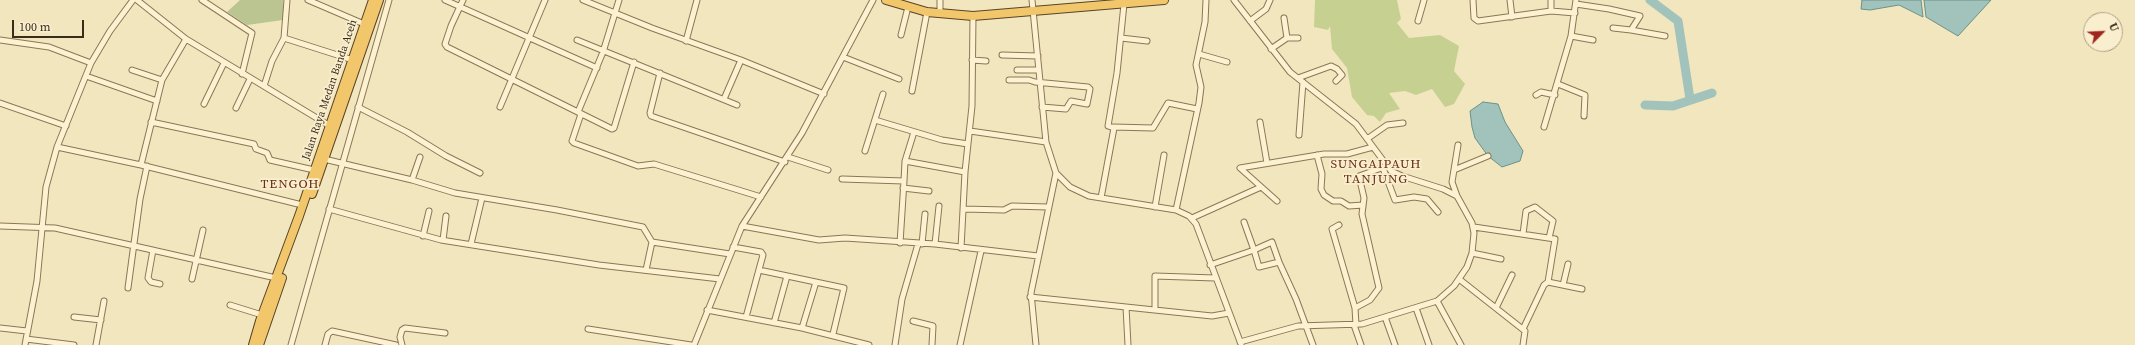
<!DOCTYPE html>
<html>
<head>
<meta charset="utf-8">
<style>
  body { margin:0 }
  #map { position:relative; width:2135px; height:345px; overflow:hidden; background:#f2e6be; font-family:"Source Serif 4",serif }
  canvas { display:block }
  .north { position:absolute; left:2083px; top:12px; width:40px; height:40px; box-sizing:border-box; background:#f9efce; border:1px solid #ada186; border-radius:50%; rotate:66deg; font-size:11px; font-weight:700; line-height:16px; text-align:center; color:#3a2c1b }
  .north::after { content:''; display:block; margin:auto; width:14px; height:18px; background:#a1261f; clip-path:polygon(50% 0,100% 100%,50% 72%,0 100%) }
  .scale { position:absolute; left:12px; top:20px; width:72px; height:18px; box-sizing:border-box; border:2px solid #3a2c1b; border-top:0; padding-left:5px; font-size:12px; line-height:14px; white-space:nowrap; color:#3a2c1b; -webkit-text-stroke:3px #f9efce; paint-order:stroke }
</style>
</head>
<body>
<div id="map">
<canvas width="2135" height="345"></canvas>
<div class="north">U</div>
<div class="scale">100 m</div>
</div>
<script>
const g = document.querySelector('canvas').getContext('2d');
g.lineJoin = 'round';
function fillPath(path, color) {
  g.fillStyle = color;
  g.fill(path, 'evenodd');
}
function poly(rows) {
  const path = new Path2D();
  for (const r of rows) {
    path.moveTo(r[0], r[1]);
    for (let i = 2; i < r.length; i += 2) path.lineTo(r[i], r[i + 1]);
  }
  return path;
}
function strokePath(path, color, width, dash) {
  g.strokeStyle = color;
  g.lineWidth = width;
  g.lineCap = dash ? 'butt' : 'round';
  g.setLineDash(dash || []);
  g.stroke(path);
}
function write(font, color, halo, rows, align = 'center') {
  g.font = font + ' "Source Serif 4",serif';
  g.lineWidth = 3.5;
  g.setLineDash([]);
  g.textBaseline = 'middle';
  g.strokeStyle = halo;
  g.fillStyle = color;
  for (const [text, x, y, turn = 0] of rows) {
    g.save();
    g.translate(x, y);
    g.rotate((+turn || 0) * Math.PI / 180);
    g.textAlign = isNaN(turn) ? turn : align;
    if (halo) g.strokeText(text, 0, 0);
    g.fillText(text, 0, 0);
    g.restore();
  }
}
fillPath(poly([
  [1315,0,1397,0,1401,19,1397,23,1409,38,1440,35,1459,46,1454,71,1465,84,1454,104,1445,107,1432,89,1416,95,1405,91,1389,93,1400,109,1386,113,1380,122,1374,116,1367,115,1352,97,1347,68,1332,49,1330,26,1328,30,1314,27]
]), '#c6d191');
fillPath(poly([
  [240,0,283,0,283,20,247,25,227,12]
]), '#bbc591');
const water = poly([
  [1862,0,1921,0,1923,17,1899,5,1870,10,1861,9,1862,0],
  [1924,0,1991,0,1958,36,1926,17,1924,0],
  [1483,102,1498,104,1505,122,1523,151,1520,161,1502,167,1488,156,1475,138,1472,127,1470,111,1483,102]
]);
fillPath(water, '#a2c3bc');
strokePath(water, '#68928a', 1);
strokePath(poly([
  [1650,0,1678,21,1690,99],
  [1645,105,1673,106,1712,93]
]), '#a2c3bc', 9);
const minor = poly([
  [137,0,186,39,330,126],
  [202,0,252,33,242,74],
  [287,0,284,38,353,60],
  [308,0,364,24],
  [445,0,597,68],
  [463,0,451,26,445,44,447,47,612,129,614,128,634,62],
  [583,0,652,28,741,60,824,94],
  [940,0,940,14],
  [1032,0,1046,142,1056,173,1070,187,1089,196,1176,210,1189,216,1196,224,1241,344],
  [1234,0,1290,72,1356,124,1391,171,1402,176,1443,189,1457,196,1472,223,1474,233,1472,253,1467,267,1454,286,1437,301,1362,324,1298,326,1240,342],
  [1473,0,1474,18,1478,21,1551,11,1575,13],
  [1510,0,1512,17],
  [1576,4,1609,9,1640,16,1631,30,1613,28],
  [1551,11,1551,0],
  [1284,18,1287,38],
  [1250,21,1266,9,1270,0],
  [1418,21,1424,0],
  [1631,30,1665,36],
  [901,35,908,7],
  [1571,36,1593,40],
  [1121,38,1147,41],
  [0,40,49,47,91,63],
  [577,40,737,105],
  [686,41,697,0],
  [1271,49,1287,38,1298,38],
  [1199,54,1227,62],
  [1002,55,1038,56],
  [843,57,899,79],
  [972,60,986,61],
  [132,70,162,80],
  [1017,70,1039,70],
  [660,73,650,113,651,116,785,162],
  [86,76,157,101],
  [1298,78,1331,66,1337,69,1342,75,1336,81],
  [1009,80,1029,80,1035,82,1088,87,1090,89,1087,104,1071,101,1066,109,1042,107],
  [1558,84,1585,95,1584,116],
  [264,86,272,61,284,38],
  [912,91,927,12],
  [1536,95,1541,92,1555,95],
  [724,99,741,60],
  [0,103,66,126],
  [204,104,224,63],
  [358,107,407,132,446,156,480,173],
  [500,107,545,0],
  [236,108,250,79],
  [578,112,603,52,619,0],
  [581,114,572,141,574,143,638,166,654,164,761,197],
  [875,120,942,140,968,144],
  [151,122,254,144,256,149,267,153,270,160,314,170],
  [1260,122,1267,163],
  [1113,127,1153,128,1168,103,1197,109],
  [1544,127,1571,36,1576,0],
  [970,131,1046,142],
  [1299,135,1303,82],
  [1367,139,1387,125,1403,123],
  [57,147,141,165,302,205],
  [865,151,883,94],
  [1317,155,1322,174,1321,189,1324,195,1333,201,1341,201,1349,206,1363,205],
  [788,157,828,170],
  [324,159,412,180,455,193,557,210,643,227,652,242,730,254],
  [905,161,965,172],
  [141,165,162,80,186,39],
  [1383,168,1395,200,1414,197,1427,199,1438,212],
  [1454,170,1488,156],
  [842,179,904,181,900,243],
  [412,180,420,157],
  [904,181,905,161,914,132],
  [903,188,929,191],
  [1457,196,1452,182,1458,145],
  [1101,198,1114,128,1108,126,1117,73,1124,4],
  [1277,201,1240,168,1324,154,1347,154,1373,147],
  [1155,207,1164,155],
  [329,209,441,240,599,265,720,279],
  [964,209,1004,210,1012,206,1048,207],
  [1176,210,1199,103,1201,87,1196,65,1205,22,1206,0],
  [1192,218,1261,187],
  [1339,225,1332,229,1355,308,1356,325],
  [0,226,55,228,276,278],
  [742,226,819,240,845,238,935,244,1038,256],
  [1474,227,1555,239,1548,282,1582,289],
  [1523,234,1526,211,1535,207,1553,221,1549,238],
  [423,236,429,211],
  [443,240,446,216],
  [471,244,482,198],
  [922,244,925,214],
  [935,244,939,206],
  [733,247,761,252,763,255,746,317],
  [961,248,965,172,972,106,973,16],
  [153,250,148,278,151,282,160,284],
  [1472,253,1501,259],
  [1279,262,1296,299,1313,345],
  [1210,265,1254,250,1272,242,1279,262,1259,267,1254,250,1244,222],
  [646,270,652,242],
  [759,270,844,288,833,334],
  [192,279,203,230],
  [1459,279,1525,331,1523,345],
  [1563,285,1568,264],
  [128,288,140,199,147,166],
  [1030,297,1126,307],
  [1437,301,1461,345],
  [230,305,262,315],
  [1355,308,1370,300,1379,288,1362,214,1364,198,1359,176,1387,166],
  [1416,308,1429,345],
  [1496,308,1512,275],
  [707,310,802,328,869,345],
  [1155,310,1155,276,1215,278],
  [74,317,101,320],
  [1385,317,1395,345],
  [913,321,933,326,932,345],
  [774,323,787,276],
  [1354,325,1361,345],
  [0,328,27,331],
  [802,328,816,282],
  [588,329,691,345],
  [1523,329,1544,285,1548,282],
  [26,339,74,345],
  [25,345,37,281,46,187,57,147,91,63,110,31,133,0],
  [96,345,104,301],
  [291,345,389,0],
  [325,345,328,334,332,331,396,345],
  [402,345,400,337,402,330,405,328,445,333],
  [694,345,742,226,802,133,873,0],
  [895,345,902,299,918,244],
  [960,345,981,251],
  [1036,345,1031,293,1056,173],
  [1128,345,1126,307,1212,316,1229,313]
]);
const trunk = poly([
  [886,0,927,12,973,16,1164,0],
  [312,194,379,0],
  [253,345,260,321,299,216,373,0],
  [259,345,282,278]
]);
strokePath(minor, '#8c7655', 7);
strokePath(trunk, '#59432a', 10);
strokePath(minor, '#fcf2d2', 5);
strokePath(trunk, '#f2c66b', 8);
write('11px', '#3a2c1b', '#f9efce', [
  ["Jalan Raya Medan Banda Aceh",330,90,-71]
]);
g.letterSpacing = '1px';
write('13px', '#6b2d16', '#f9efce', [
  ["SUNGAIPAUH",1376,165],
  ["TANJUNG",1376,180],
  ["TENGOH",290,185]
]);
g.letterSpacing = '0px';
</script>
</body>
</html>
